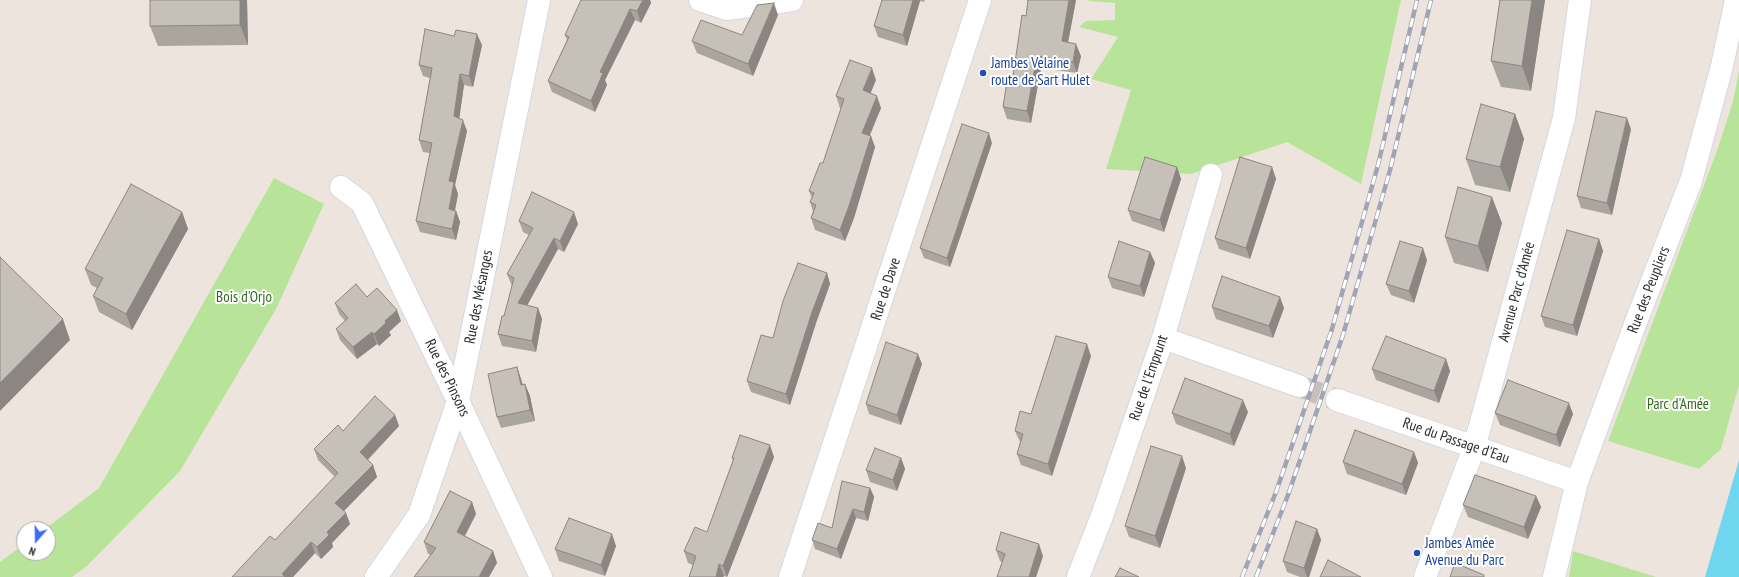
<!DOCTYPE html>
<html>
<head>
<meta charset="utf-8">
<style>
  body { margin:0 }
  #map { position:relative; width:1739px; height:577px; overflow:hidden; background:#ede5dd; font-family:"PT Sans Narrow",sans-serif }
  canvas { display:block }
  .north { position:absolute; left:16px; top:521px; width:40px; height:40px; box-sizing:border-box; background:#fff; border:1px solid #aaa; border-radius:50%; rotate:200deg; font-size:11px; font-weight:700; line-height:16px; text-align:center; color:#2b2b2b }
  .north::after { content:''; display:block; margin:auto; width:14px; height:18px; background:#3d6cfa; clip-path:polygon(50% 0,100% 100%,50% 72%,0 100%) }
</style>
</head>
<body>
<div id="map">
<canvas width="1739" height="577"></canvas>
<div class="north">N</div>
</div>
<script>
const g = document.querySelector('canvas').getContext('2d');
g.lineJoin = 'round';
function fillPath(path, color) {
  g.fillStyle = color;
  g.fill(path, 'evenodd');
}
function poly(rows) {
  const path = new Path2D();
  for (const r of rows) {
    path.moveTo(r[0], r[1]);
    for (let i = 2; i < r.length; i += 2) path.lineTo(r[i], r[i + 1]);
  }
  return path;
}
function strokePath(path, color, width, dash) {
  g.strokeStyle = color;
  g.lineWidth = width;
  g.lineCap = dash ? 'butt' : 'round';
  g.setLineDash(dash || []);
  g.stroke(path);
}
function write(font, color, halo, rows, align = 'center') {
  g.font = font + ' "PT Sans Narrow",sans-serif';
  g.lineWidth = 4;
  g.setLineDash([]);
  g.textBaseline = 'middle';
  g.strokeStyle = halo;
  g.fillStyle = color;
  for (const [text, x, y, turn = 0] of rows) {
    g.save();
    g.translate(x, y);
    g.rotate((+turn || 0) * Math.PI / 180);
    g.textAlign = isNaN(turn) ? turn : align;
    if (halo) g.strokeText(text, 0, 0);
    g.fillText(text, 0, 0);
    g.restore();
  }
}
fillPath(poly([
  [1089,0,1401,0,1361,184,1287,142,1191,174,1106,169,1131,90,1091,79,1118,37,1079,27,1086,21,1115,20,1115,3,1089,1],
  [1739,71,1739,385,1721,449,1699,469,1608,441,1718,148,1733,101],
  [274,178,324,204,276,309,180,471,87,566,72,577,0,577,0,562,24,544,24,553,48,553,48,529,45,529,99,488],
  [1573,551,1656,577,1569,577]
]), '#b8e49a');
fillPath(poly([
  [1739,460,1739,577,1705,577,1737,467]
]), '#70d5ef');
strokePath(poly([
  [1299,386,1337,400]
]), '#c6c0b9', 22, [22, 11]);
const street = poly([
  [700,0,727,9,792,0],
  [341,187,362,203,458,401,541,577],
  [1163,338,1299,386],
  [1337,400,1577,482],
  [376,577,419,515,458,401,539,0],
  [1078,577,1102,516,1163,338,1211,175],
  [1425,577,1474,448,1564,118,1580,0],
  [1554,577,1577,482,1634,327,1691,181,1722,66,1736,0]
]);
const secondary = poly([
  [790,577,980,0]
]);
strokePath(street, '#d3d7e4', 24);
strokePath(secondary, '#d3d7e4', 24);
strokePath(street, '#fff', 22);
strokePath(secondary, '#fff', 22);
const rail = poly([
  [1242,577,1276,492,1332,329,1378,165,1417,0],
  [1256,577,1288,495,1343,335,1390,170,1431,0]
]);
strokePath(rail, '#a0a4b6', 4.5);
strokePath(rail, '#fff', 3, [9]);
fillPath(poly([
  [247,0,248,45,158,46,150,26],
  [581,0,650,0,651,3,641,23,635,20,605,80,607,85,595,112,552,92,548,81,567,40,565,35],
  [882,0,925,0,924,2,920,1,907,46,878,37,874,26],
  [1076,0,1068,42,1081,56,1077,73,1041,68,1031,123,1007,119,1003,107,1013,76,1026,16],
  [1500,0,1545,0,1531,91,1501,87,1491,61],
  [778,15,753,76,697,53,692,41,742,35],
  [482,45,473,87,464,85,459,118,467,131,455,185,458,194,455,211,456,211,460,222,456,240,420,232,416,221,430,153,423,152,419,140,430,78,423,76,419,65],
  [876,80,870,93,881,108,870,135,875,147,854,218,845,241,815,230,811,218,813,211,810,202,812,198,809,191,823,163,841,108,840,108,836,96],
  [1515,114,1524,139,1510,192,1475,185,1466,159],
  [1631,129,1612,215,1581,208,1577,196],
  [992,143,950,267,924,258,920,248],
  [1177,167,1181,179,1164,232,1132,221,1128,210],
  [1272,167,1276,179,1250,259,1219,249,1215,238],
  [182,212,188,229,132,330,99,312,93,296,97,288,91,285,85,269],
  [519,221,578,224,564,252,558,249,527,305,538,308,542,319,536,352,502,346,498,334,504,316,512,286,507,274,529,235,523,232],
  [1502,223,1488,272,1454,263,1445,237],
  [1599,239,1603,251,1577,336,1545,327,1541,316],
  [1150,252,1155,263,1144,297,1112,288,1108,277],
  [1427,260,1414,303,1391,295,1386,284],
  [827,273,830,284,816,323,790,405,751,392,747,381],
  [367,297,401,321,389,332,391,335,379,346,377,344,357,359,340,340,336,329,345,321,339,314,335,303],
  [1212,307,1284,308,1273,338,1216,319],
  [1091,356,1052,476,1021,465,1017,454,1020,442,1015,431,1031,414],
  [1446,359,1450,371,1439,403,1376,380,1372,369],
  [922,364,901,425,869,414,866,404],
  [517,367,523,385,525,384,530,396,535,421,501,428,497,417],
  [1248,412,1234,446,1176,424,1172,413],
  [1495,413,1573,414,1560,447,1500,425],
  [395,415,399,426,368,460,373,465,377,477,344,511,346,513,350,524,332,543,333,547,321,559,315,553,293,577,232,577,275,540,335,477,318,460,314,449,343,431],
  [1414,452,1418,463,1406,495,1347,474,1343,462],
  [774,457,727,577,724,576,723,577,689,577,693,565,688,563,684,551,707,532,733,460,732,458],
  [901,458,905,469,897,491,870,482,866,470],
  [1186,468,1160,548,1129,537,1125,526],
  [870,488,874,497,868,521,856,518,841,559,815,549,812,540,832,528],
  [1536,496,1541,507,1528,539,1468,517,1463,505],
  [472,502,476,514,465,536,493,551,497,563,431,555,428,554,424,542],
  [1317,529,1321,540,1309,577,1300,577,1287,572,1283,561],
  [616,546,605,576,559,561,555,549],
  [996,550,1043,556,1036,577,997,577,1002,562,1000,561]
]), '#aaa59f');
fillPath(poly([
  [240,0,247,0,248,45,240,25],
  [643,0,650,0,651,3,641,23,637,11],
  [913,0,920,0,920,1,907,46,903,35],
  [1069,0,1076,0,1066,53,1062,41],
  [1532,0,1545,0,1531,91,1522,66],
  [774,3,778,15,753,76,748,64],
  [630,9,635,20,605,80,607,85,595,112,591,101,600,72],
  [477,34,482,45,473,87,469,76],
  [1076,44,1081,56,1077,73,1073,62],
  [1037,56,1041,68,1031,123,1027,111],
  [872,68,876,80,867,102,863,90],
  [460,74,464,85,458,128,454,116],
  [877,96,881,108,866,144,862,133],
  [1515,114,1524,139,1510,192,1500,167],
  [1627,118,1631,129,1612,215,1607,203],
  [463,120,467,131,455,185,458,194,453,220,449,209,449,181],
  [989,133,992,143,950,267,947,258],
  [871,136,875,147,854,218,845,241,840,230],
  [1177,167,1181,179,1164,232,1160,220],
  [1272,167,1276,179,1250,259,1246,248],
  [1492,197,1502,223,1488,272,1478,246],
  [456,211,460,222,456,240,452,229],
  [182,212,188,229,132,330,126,314],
  [574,212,578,224,564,252,560,241],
  [554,238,558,249,522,315,518,303],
  [1599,239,1603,251,1577,336,1573,325],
  [1423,248,1427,260,1414,303,1409,291],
  [1150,252,1155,263,1144,297,1140,286],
  [827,273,830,284,816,323,790,405,786,394,812,312],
  [1280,297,1284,308,1273,338,1269,326],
  [538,308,542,319,536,352,532,341],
  [397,310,401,321,389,332,391,335,379,346,374,334,385,321],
  [63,319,70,340,0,411,0,383],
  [372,332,377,344,357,359,353,347],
  [1087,344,1091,356,1052,476,1048,464],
  [918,354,922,364,901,425,897,415],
  [1446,359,1450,371,1439,403,1434,391],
  [517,367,521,379,526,397,521,385],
  [525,384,530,396,535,421,530,410],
  [1243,400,1248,412,1234,446,1230,434],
  [1569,403,1573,414,1560,447,1556,435],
  [395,415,399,426,364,463,360,452],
  [770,445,774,457,727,577,723,566],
  [1414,452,1418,463,1406,495,1402,484],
  [1182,456,1186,468,1160,548,1155,536],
  [901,458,905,469,897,491,893,480],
  [373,465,377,477,340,515,335,503],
  [870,488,874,497,868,521,864,512],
  [1536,496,1541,507,1528,539,1524,527],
  [472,502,476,514,461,543,457,532],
  [853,509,856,518,841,559,837,549],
  [346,513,350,524,332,543,333,547,321,559,317,547,327,532],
  [1317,529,1321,540,1309,577,1307,577,1304,568],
  [612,534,616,546,605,576,601,565],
  [311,542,315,553,293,577,283,577,282,574],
  [1039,544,1043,556,1036,577,1029,577],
  [493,551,497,563,489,577,479,577],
  [719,564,724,576,723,577,716,577]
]), '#8b8682');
const building = poly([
  [150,0,240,0,240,25,150,26,150,0],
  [581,0,643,0,637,11,630,9,600,72,603,73,591,101,548,81,569,37,565,35,581,0],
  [882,0,913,0,903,35,874,26,882,0],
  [1028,0,1069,0,1062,41,1076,44,1073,62,1037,56,1027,111,1003,107,1008,75,1013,76,1022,15,1026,16,1028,0],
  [1500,0,1532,0,1522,66,1491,61,1500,0],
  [774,3,748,64,692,41,701,20,742,35,757,5,774,3],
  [425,29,454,36,456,30,477,34,469,76,460,74,454,116,463,120,449,181,454,182,449,209,456,211,452,229,416,221,432,143,419,140,432,68,419,65,425,29],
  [850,60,872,68,863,90,877,96,862,133,871,136,849,206,840,230,811,218,816,205,810,202,814,193,809,191,820,163,823,163,844,99,836,96,850,60],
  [1481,104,1515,114,1500,167,1466,159,1481,104],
  [1596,111,1627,118,1607,203,1577,196,1596,111],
  [962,124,989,133,947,258,920,248,962,124],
  [1145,157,1177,167,1160,220,1128,210,1145,157],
  [1240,157,1272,167,1246,248,1215,238,1240,157],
  [131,184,182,212,126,314,93,296,103,278,85,269,131,184],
  [1458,187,1492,197,1478,246,1445,237,1458,187],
  [532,192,574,212,560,241,554,238,518,303,538,308,532,341,498,334,502,316,504,316,514,278,507,274,533,228,519,221,532,192],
  [1567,230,1599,239,1573,325,1541,316,1567,230],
  [1119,241,1150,252,1140,286,1108,277,1119,241],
  [1400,241,1423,248,1409,291,1386,284,1400,241],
  [0,257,63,319,0,383,0,257],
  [798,263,827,273,812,312,786,394,747,381,761,335,773,338,783,301,798,263],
  [1222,276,1280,297,1269,326,1212,307,1222,276],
  [356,284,367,297,377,288,397,310,385,321,386,323,374,334,372,332,353,347,336,329,348,318,335,303,356,284],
  [1056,336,1087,344,1048,464,1017,454,1023,434,1015,431,1020,411,1031,414,1056,336],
  [1386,336,1446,359,1434,391,1372,369,1386,336],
  [886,342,918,354,897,415,866,404,886,342],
  [517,367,521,385,525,384,530,410,497,417,488,374,517,367],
  [1185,378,1243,400,1230,434,1172,413,1185,378],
  [1508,380,1569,403,1556,435,1495,413,1508,380],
  [375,396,395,415,360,452,373,465,335,503,346,513,327,532,329,535,317,547,311,542,282,574,285,577,232,577,270,536,275,540,338,473,314,449,338,425,343,431,375,396],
  [1355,430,1414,452,1402,484,1343,462,1355,430],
  [740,435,770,445,723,566,719,564,716,577,689,577,696,556,684,551,695,527,707,532,734,458,732,458,740,435],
  [1151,446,1182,456,1155,536,1125,526,1151,446],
  [875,448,901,458,893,480,866,470,875,448],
  [1475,475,1536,496,1524,527,1463,505,1475,475],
  [842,481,870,488,864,512,853,509,837,549,812,540,818,523,832,528,842,481],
  [450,491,472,502,457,532,493,551,479,577,414,577,436,548,424,542,450,491],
  [569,518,612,534,601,565,555,549,569,518],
  [1296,521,1317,529,1304,568,1283,561,1296,521],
  [1001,532,1039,544,1029,577,997,577,1005,554,996,550,1001,532],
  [1328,560,1361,577,1320,577,1328,560],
  [1455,563,1484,575,1484,577,1450,577,1455,563],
  [1120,568,1139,577,1115,577,1120,568]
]);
fillPath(building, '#c6c0b9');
strokePath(building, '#8b8682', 1);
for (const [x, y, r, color] of [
  [983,73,4,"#1a4fb4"],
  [1417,553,4,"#1a4fb4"]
]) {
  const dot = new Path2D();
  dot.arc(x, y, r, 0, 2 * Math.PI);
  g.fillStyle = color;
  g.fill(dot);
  strokePath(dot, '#fff', 1.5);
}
write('15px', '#164399', '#fff', [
  ["Jambes Velaine",991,64],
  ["route de Sart Hulet",991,81],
  ["Jambes Amée",1425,544],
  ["Avenue du Parc",1425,561]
], 'left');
write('15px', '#2b2b2b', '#fff', [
  ["Rue de Dave",886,289,-72],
  ["Rue des Peupliers",1649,290,-69],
  ["Avenue Parc d'Amée",1517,292,-75],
  ["Rue des Mésanges",479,297,-79],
  ["Rue des Pinsons",447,378,64],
  ["Rue de l'Emprunt",1149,378,-71],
  ["Rue du Passage d'Eau",1456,441,19]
]);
write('15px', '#30691a', '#fff', [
  ["Bois d'Orjo",244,298],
  ["Parc d'Amée",1678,405]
]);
</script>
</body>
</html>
